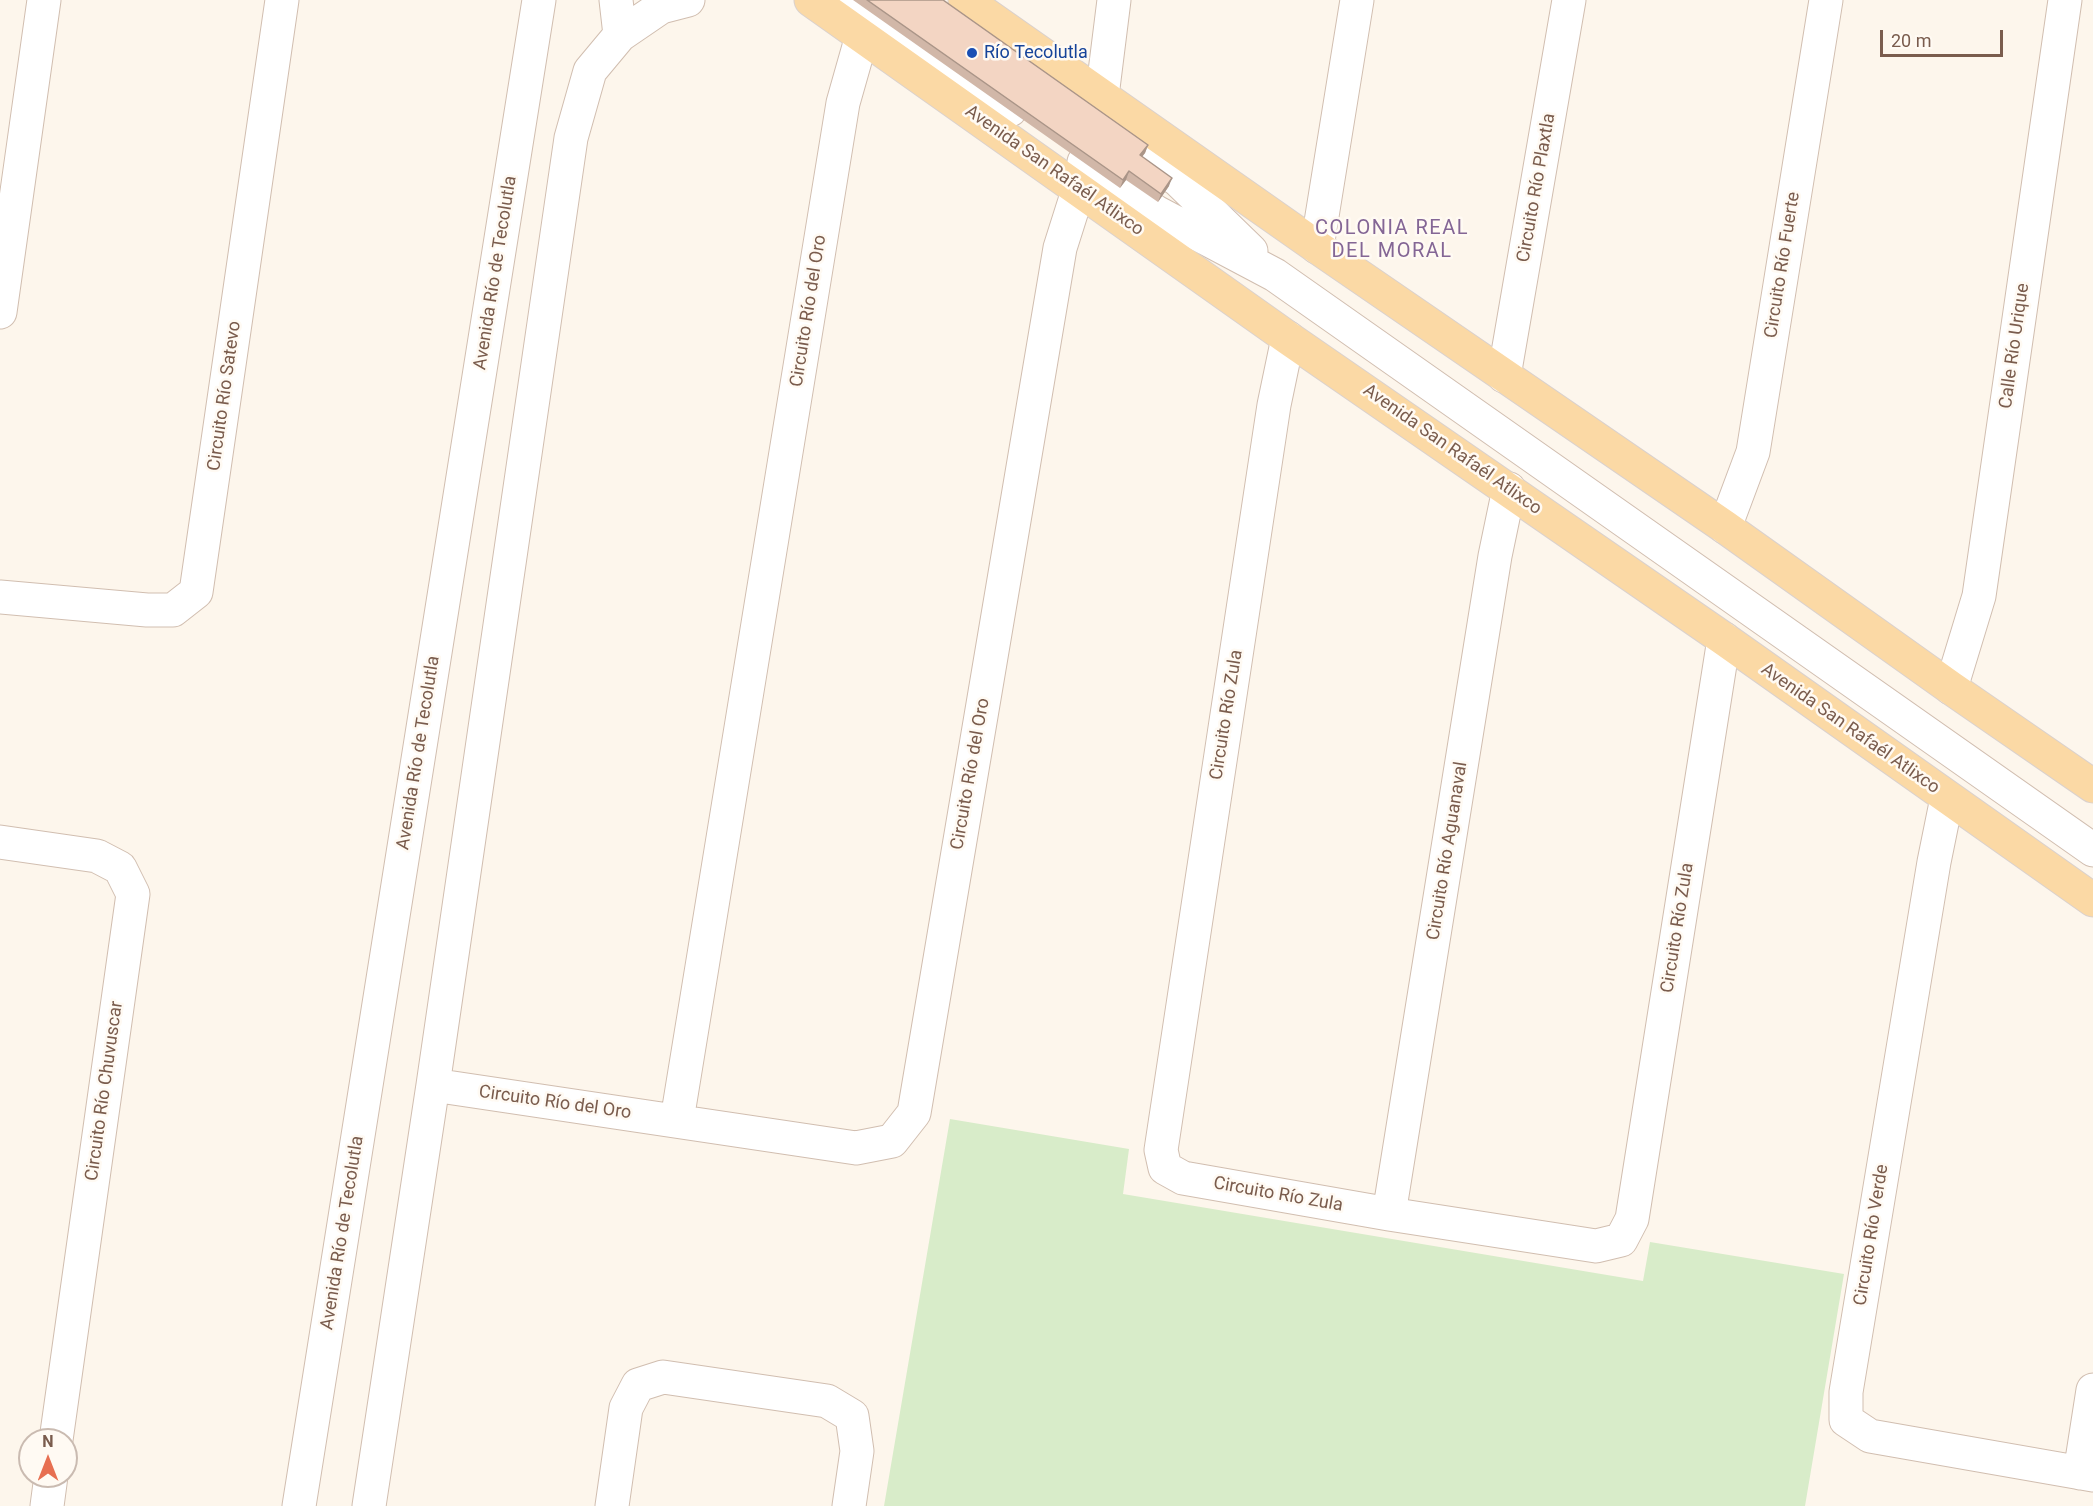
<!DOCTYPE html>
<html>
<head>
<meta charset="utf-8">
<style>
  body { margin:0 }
  #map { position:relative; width:2093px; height:1506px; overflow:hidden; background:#fdf6ec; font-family:Roboto,sans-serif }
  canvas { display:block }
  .north { position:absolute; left:18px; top:1428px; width:60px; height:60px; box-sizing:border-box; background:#fffaf3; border:2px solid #cabbb1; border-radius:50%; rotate:0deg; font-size:16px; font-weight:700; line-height:24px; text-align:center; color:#7a5c4d }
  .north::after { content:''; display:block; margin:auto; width:21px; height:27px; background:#e76f51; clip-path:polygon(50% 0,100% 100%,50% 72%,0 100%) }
  .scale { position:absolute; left:1880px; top:30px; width:123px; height:27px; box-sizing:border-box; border:3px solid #7a5c4d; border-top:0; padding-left:8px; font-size:18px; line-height:21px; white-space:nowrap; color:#7a5c4d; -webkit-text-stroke:4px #fffaf3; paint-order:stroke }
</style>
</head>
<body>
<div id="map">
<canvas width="2093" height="1506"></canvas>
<div class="north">N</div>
<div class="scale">20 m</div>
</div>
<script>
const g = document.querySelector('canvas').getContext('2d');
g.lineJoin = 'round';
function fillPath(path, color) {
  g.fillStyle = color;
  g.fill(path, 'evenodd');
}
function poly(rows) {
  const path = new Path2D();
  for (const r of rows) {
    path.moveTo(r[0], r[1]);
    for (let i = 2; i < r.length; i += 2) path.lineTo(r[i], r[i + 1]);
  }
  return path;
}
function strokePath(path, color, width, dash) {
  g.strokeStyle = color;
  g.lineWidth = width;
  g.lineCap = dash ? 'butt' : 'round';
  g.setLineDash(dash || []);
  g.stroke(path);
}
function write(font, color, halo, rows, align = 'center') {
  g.font = font + ' Roboto,sans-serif';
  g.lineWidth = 5;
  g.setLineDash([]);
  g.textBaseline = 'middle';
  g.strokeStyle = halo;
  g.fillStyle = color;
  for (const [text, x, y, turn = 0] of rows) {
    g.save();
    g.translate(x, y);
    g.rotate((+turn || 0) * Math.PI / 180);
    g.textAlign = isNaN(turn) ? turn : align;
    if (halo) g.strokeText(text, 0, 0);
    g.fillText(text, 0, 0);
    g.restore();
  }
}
fillPath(poly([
  [950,1119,1129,1149,1123,1194,1643,1281,1650,1242,1844,1274,1805,1506,884,1506]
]), '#d8ecc9');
const minor = poly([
  [616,0,620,35],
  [851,0,1010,110],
  [1102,96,1114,0],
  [1107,130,1178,180,1251,251],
  [1084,162,1156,212,1275,275,2093,850],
  [1317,247,1357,0],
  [0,312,44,0],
  [1288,338,1274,405,1161,1150,1165,1168,1183,1178,1389,1214,1596,1246,1621,1240,1632,1219,1724,639],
  [1504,376,1569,0],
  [1725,527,1753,452,1826,0],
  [0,597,147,610,173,610,196,592,282,0],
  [1951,688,1979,596,2065,0],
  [1947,798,1934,862,1846,1392,1846,1420,1870,1436,2093,1475],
  [0,842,97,856,120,868,133,894,56,1440],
  [433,1085,856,1148,892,1141,914,1113,1060,248,1079,188],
  [677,1120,843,103,862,36],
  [1389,1214,1495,556,1509,489],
  [2080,1473,2093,1390],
  [47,1506,51,1476],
  [299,1506,539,0],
  [369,1506,433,1085,571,138,590,71,620,35,661,7,688,0],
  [612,1506,626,1408,638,1385,663,1377,827,1401,852,1416,857,1451,849,1506]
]);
const major = poly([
  [811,0,1288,338,1724,639,2093,900],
  [965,0,1317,247,1725,527,1951,688,2093,786]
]);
strokePath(minor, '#d1beb0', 35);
strokePath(major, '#dad1cd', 35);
strokePath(minor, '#fff', 33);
strokePath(major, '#fbd9a5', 33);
fillPath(poly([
  [853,0,943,0,1148,145,1145,153,1142,157,1169,186,1158,202,1126,180,1120,188]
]), '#d1b7a8');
fillPath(poly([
  [1148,145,1145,153,1137,163,1140,155],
  [1129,171,1126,180,1120,188,1123,180],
  [1172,178,1169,186,1158,202,1161,194]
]), '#aa9588');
const building = poly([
  [867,0,943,0,1148,145,1140,155,1172,178,1161,194,1129,171,1123,180,867,0]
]);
fillPath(building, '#f3d5c3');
strokePath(building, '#aa9588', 1.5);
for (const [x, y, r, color] of [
  [972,53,6,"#1a4fb4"]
]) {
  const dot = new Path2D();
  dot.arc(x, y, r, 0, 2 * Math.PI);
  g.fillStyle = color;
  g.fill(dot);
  strokePath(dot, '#fffaf3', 2);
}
write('18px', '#164399', '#fffaf3', [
  ["Río Tecolutla",984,53]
], 'left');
write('18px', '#7a5c4d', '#fffaf3', [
  ["Avenida San Rafaél Atlixco",1054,171,35],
  ["Circuito Río Plaxtla",1537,188,-80],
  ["Circuito Río Fuerte",1783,265,-81],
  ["Avenida Río de Tecolutla",496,273,-81],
  ["Circuito Río del Oro",809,311,-81],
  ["Calle Río Urique",2015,346,-82],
  ["Circuito Río Satevo",225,396,-82],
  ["Avenida San Rafaél Atlixco",1452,450,35],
  ["Circuito Río Zula",1227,715,-81],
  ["Avenida San Rafaél Atlixco",1850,729,35],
  ["Avenida Río de Tecolutla",419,753,-81],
  ["Circuito Río del Oro",971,774,-80],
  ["Circuito Río Aguanaval",1448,851,-81],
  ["Circuito Río Zula",1678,928,-81],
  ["Circuito Río Chuvuscar",105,1091,-82],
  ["Circuito Río del Oro",555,1103,8],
  ["Circuito Río Zula",1278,1195,10],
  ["Avenida Río de Tecolutla",343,1233,-81],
  ["Circuito Río Verde",1872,1235,-81]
]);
g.letterSpacing = '1.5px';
write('20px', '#846695', '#fffaf3', [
  ["COLONIA REAL",1392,229],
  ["DEL MORAL",1392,252]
]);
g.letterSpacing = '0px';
</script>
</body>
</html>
